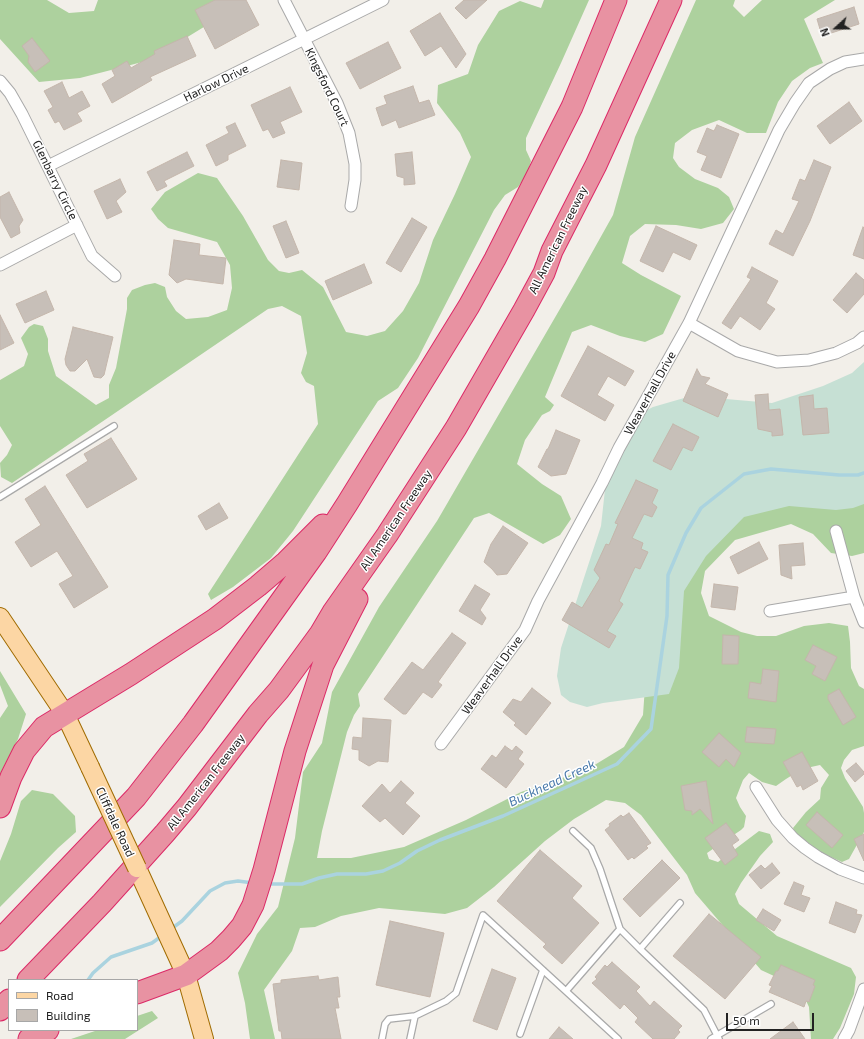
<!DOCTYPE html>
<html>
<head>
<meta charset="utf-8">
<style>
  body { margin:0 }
  #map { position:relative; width:864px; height:1039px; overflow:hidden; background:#f2efe9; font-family:"Exo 2",sans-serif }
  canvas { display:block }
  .legend { position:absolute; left:8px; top:979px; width:130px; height:52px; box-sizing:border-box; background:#fff; border:1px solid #a7a7a7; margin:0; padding:5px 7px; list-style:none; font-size:12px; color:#222 }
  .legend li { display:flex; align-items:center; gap:8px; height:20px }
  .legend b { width:20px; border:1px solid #a7a7a7 }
  .north { position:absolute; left:816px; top:8px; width:40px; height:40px; -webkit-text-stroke:3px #fff; paint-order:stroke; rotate:249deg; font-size:11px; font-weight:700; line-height:16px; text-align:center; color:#222 }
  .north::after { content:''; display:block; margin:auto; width:14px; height:18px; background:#222; clip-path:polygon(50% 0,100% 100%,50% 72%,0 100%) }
  .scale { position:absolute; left:726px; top:1013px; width:88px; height:18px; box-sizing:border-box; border:2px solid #222; border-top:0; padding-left:5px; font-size:12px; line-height:14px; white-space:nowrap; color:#222; -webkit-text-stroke:3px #fff; paint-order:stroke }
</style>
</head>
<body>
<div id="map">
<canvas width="864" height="1039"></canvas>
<ul class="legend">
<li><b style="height:5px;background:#fcd6a4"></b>Road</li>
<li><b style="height:11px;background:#c7bfb8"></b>Building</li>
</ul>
<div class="north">N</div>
<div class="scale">50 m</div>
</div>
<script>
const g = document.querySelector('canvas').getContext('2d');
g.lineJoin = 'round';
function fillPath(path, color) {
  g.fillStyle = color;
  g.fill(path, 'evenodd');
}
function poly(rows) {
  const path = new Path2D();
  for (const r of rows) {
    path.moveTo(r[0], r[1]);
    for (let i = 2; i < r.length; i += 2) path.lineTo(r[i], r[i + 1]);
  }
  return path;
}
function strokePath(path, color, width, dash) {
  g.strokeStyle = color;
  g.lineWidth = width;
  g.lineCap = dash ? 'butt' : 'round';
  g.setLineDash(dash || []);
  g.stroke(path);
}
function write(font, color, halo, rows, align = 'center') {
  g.font = font + ' "Exo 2",sans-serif';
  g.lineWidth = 3;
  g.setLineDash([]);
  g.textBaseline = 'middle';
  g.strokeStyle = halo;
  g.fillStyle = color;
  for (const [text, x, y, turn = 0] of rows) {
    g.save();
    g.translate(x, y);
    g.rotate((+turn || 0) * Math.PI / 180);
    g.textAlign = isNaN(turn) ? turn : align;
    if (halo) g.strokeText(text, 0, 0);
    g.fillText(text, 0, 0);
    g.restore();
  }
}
fillPath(poly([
  [0,0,47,0,69,13,94,11,98,0,234,0,212,22,150,60,80,78,39,82,0,39],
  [544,0,589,0,561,63,526,138,526,150,531,161,527,174,518,187,505,195,494,210,418,358,398,388,378,401,293,531,271,558,233,587,211,600,208,594,318,424,314,386,306,382,301,373,307,353,301,316,282,306,268,309,12,483,1,477,0,463,7,455,12,445,0,426,0,380,24,366,28,354,21,338,29,327,34,324,43,326,48,339,48,351,56,376,96,405,109,398,109,385,116,368,127,309,127,298,132,290,145,285,155,283,165,287,167,297,176,311,186,319,208,317,227,310,232,288,230,265,217,242,168,228,158,219,151,209,165,192,198,173,217,178,243,216,268,260,279,271,289,273,302,270,323,287,346,332,367,336,385,331,403,311,419,283,433,240,455,194,471,157,460,133,437,103,438,85,468,74,478,45,499,11,520,1,541,8],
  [696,0,735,0,733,6,744,17,762,0,835,0,804,19,823,63,810,68,792,81,778,102,766,133,747,133,719,120,692,130,675,143,673,158,679,167,695,179,718,188,729,197,734,209,723,223,701,229,676,225,645,224,630,236,622,263,641,275,681,296,663,334,645,342,620,336,591,325,572,332,545,397,554,405,550,411,542,415,525,440,517,464,542,484,561,496,571,519,560,535,543,544,489,513,474,518,358,694,360,706,354,715,347,732,322,831,317,858,351,858,404,847,466,820,521,792,588,769,624,747,643,715,646,672,647,570,864,440,864,553,852,556,831,553,813,534,791,524,735,540,705,571,701,593,709,616,741,632,757,636,776,636,804,626,829,623,848,626,850,642,851,668,859,686,864,689,864,746,852,750,844,760,841,768,845,778,863,807,864,813,864,832,849,859,842,862,824,854,799,839,793,828,806,812,820,799,821,788,829,775,820,765,802,769,786,779,776,786,762,782,749,773,743,780,736,798,740,807,746,816,744,827,741,830,707,853,709,859,718,862,759,831,770,834,773,842,760,856,741,883,735,894,739,904,777,936,851,968,856,977,854,994,840,1028,833,1039,811,1039,809,1007,800,988,761,970,695,893,687,875,641,815,625,803,606,800,574,819,545,841,494,887,467,908,445,914,379,908,341,916,315,927,300,928,292,951,264,990,275,1039,250,1039,245,1003,238,973,257,934,278,907,295,838,303,772,322,743,332,692,379,607,437,521,575,283,613,215,635,137],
  [0,671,26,714,18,739,0,774,0,718,8,706,0,685],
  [32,790,53,794,75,816,76,832,58,848,0,907,0,861,11,834,21,801],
  [152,1011,158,1018,125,1039,71,1039,98,1030,137,1030,137,1016]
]), '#add19e');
fillPath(poly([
  [864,362,864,504,853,508,836,510,789,506,744,517,706,556,684,591,679,668,669,694,603,703,587,707,570,702,561,695,557,676,561,648,601,526,608,462,639,414,653,407,691,396,772,403,823,386,852,373]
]), '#c6e0d4');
strokePath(poly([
  [267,884,302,884,319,878,337,874,366,874,383,871,400,863,417,851,440,840,503,816,617,764,651,729,667,616,668,575,686,533,701,508,744,474,771,469,839,475,858,475,864,473],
  [171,929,182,921,210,891,225,883,238,881,253,883],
  [88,980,93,973,111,957,152,943,163,935]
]), '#aad3df', 3.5);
const building = poly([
  [215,0,246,0,259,25,215,49,195,10,215,0],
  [464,0,487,0,466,19,455,8,464,0],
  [854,7,859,24,822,36,817,19,854,7],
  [440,13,466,54,456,68,441,46,425,56,410,31,440,13],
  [187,36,196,56,150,77,152,80,112,103,102,84,115,76,112,70,127,61,131,68,155,54,154,51,187,36],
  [32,38,50,61,35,72,28,62,29,56,22,46,32,38],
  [388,42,401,68,360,89,346,63,388,42],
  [62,82,69,98,82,91,90,106,77,113,82,121,64,130,59,121,55,123,48,110,53,107,44,91,62,82],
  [413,86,419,103,429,100,435,115,399,128,396,120,382,126,376,108,387,104,384,96,413,86],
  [290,87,302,112,280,122,285,133,273,138,268,129,263,131,251,105,290,87],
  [849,102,862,121,830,144,817,126,849,102],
  [235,123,246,146,228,155,228,160,216,166,206,145,229,133,226,127,235,123],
  [717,125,739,134,721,178,701,170,707,156,697,152,707,128,714,131,717,125],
  [187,152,194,166,164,181,167,186,157,191,147,172,187,152],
  [412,152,415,184,404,185,404,178,397,176,395,154,412,152],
  [281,160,302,163,299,190,277,187,281,160],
  [814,160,831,167,810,221,793,256,769,244,776,230,783,234,799,201,792,199,800,179,805,181,814,160],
  [120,179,126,192,116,201,122,212,107,219,94,191,120,179],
  [9,192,23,220,19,226,20,233,11,238,0,217,0,197,9,192],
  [412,218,427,227,401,272,386,263,412,218],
  [286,221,299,253,286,258,273,226,286,221],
  [656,226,697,245,690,260,673,252,663,272,640,261,656,226],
  [863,227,864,228,864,259,853,255,863,227],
  [174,240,200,244,199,255,226,258,223,284,186,279,177,283,169,275,174,240],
  [364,264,372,283,333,300,325,281,364,264],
  [752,267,778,281,766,303,775,309,760,330,740,316,731,329,722,323,751,279,747,277,752,267],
  [856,273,864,280,864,294,847,313,833,300,856,273],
  [46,291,54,310,25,323,16,304,46,291],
  [0,315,14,343,0,350,0,315],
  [73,327,113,337,104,375,101,378,94,377,87,359,75,371,70,371,66,365,65,359,73,327],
  [588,346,634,371,625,386,608,376,597,395,614,405,605,421,561,396,588,346],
  [697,369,701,376,710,378,705,384,728,394,718,417,683,401,697,369],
  [768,394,769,410,780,409,783,435,772,436,772,432,758,429,755,395,768,394],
  [813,395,814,409,827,408,829,433,803,435,799,397,813,395],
  [673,424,699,437,692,451,683,447,671,470,653,461,673,424],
  [556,430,580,440,566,474,551,476,538,467,547,449,548,449,556,430],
  [111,438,137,479,87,508,66,475,88,461,84,454,111,438],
  [636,480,658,490,652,503,657,507,652,517,644,514,632,538,643,543,641,549,648,552,640,569,635,567,619,601,623,604,607,631,616,636,609,648,562,620,572,602,582,608,600,578,594,570,606,544,609,545,618,524,615,523,636,480],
  [45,486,108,587,74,608,59,584,73,576,57,551,31,567,15,542,41,525,25,499,45,486],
  [219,503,228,518,206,530,198,516,219,503],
  [503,526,528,543,507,574,497,575,492,569,484,562,491,544,503,526],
  [759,542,768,559,738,574,730,557,759,542],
  [803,543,805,565,791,566,792,579,781,575,779,545,803,543],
  [714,584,738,587,735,610,711,607,714,584],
  [475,585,490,594,480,610,486,618,482,625,459,611,475,585],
  [452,633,466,643,438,682,442,685,432,698,423,692,406,714,403,714,384,699,412,662,423,670,452,633],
  [723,635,739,636,738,664,722,664,723,635],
  [813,645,837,657,825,681,812,674,816,666,805,660,813,645],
  [763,669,779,671,776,702,748,698,750,682,761,684,763,669],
  [532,688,551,703,526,735,514,725,516,723,503,712,513,699,521,702,532,688],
  [839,689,856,717,843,725,828,699,828,695,839,689],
  [363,718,391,720,388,762,378,761,369,766,359,760,359,750,352,749,353,737,362,738,363,718],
  [747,727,776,729,774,744,745,742,747,727],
  [719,733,741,753,734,767,726,759,719,767,702,752,719,733],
  [505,746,512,751,516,746,523,752,518,759,524,764,506,788,481,769,492,755,496,758,505,746],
  [802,752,818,781,803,790,801,785,797,787,783,762,802,752],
  [856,763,864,772,864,774,855,782,846,771,856,763],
  [401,781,414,793,405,803,420,816,403,835,385,818,380,822,362,806,382,784,390,793,401,781],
  [706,781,713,824,700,809,692,815,692,811,685,810,681,786,706,781],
  [817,812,843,835,832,848,806,825,817,812],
  [629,813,651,843,646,846,648,848,634,859,632,857,628,860,605,830,610,826,609,824,621,815,623,817,629,813],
  [726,823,739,840,732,845,738,855,725,865,705,838,726,823],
  [864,834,864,861,854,839,864,834],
  [540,850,582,886,572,898,599,923,562,964,543,947,546,944,497,901,540,850],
  [662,860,680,878,640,917,623,899,662,860],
  [772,863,780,873,761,889,749,875,761,865,765,869,772,863],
  [794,882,804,886,801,895,810,898,804,912,784,904,794,882],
  [836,902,857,910,856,914,862,915,855,933,829,923,836,902],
  [763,909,781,920,774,931,756,920,763,909],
  [709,914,761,957,725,999,673,956,709,914],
  [390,921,444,933,430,997,376,985,390,921],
  [612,962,640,987,636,991,650,1006,654,1001,682,1026,678,1030,680,1032,674,1039,653,1039,635,1022,638,1018,624,1004,620,1009,592,983,597,979,595,977,605,965,607,967,612,962],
  [781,965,815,980,813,985,815,986,809,1002,806,1001,804,1007,769,992,772,986,769,985,776,971,778,971,781,965],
  [492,969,516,978,497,1030,473,1021,492,969],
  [318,976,319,980,338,977,340,997,337,997,339,1008,335,1008,341,1039,282,1039,281,1031,279,1031,273,984,281,983,281,980,318,976],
  [793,1022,805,1039,770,1039,793,1022],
  [559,1027,573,1039,549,1039,559,1027]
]);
fillPath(building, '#c7bfb8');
strokePath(building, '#c4b6ab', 1);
const service = poly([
  [0,497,114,426],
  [573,831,591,848,600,869,620,929,640,949,704,1010,719,1039],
  [640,949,680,903],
  [566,991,620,929],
  [520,1034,543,970],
  [382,1039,385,1024,389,1019,415,1016,446,1001,456,993,483,915,618,1039],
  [410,1039,415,1016],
  [711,1039,771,1004]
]);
const minor = poly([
  [284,0,337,103,349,133,355,164,355,180,351,206],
  [0,81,10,93,22,114,92,256,115,276],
  [48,166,383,0],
  [0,265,77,225],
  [689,323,738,351,777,362,809,360,836,353,857,343,864,337],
  [836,531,854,597,864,622],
  [770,611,854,597],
  [441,744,525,630,538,601,602,483,619,448,689,323,779,130,795,103,809,83,830,69,845,62,864,59],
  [756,787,777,820,793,838,805,848,818,857,840,869,864,878],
  [844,1039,849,1030,864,989]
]);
const primary = poly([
  [0,617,65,714,90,767],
  [137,868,186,975,204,1039]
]);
const motorway = poly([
  [0,807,11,777,24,751,44,727,131,674,215,619,258,586,286,562,323,525],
  [0,940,136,797,193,724,316,552,347,504,469,306,495,259,572,107,616,0],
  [28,980,102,903,165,833,187,807,258,714,279,690,320,634,333,612,387,535,456,428,524,310,544,273,552,251,596,165,671,0],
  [137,993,186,975,219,951,231,939,242,926,253,905,264,870,295,751,323,665,357,599],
  [0,1010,9,1000],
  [29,1039,48,1030]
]);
strokePath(service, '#a9a9a9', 8);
strokePath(minor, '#a9a9a9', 13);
strokePath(primary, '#a06b00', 20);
strokePath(motorway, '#dc2a67', 23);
strokePath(service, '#fff', 5.5);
strokePath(minor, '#fff', 11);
strokePath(primary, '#fcd6a4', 18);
strokePath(motorway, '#e892a2', 21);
const primaryBridge = poly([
  [90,767,137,868]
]);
strokePath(primaryBridge, '#a06b00', 20, []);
strokePath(primaryBridge, '#fcd6a4', 18);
write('12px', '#222', '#fff', [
  ["Harlow Drive",216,83,-26],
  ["Kingsford Court",327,87,64],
  ["Glenbarry Circle",55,180,64],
  ["All American Freeway",558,240,-64],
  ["Weaverhall Drive",650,393,-61],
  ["All American Freeway",396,520,-56],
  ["Weaverhall Drive",492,675,-54],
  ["All American Freeway",206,782,-52],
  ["Cliffdale Road",115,822,65]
]);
write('italic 13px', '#4a7aab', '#fff', [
  ["Buckhead Creek",552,783,-25]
]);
</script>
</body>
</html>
